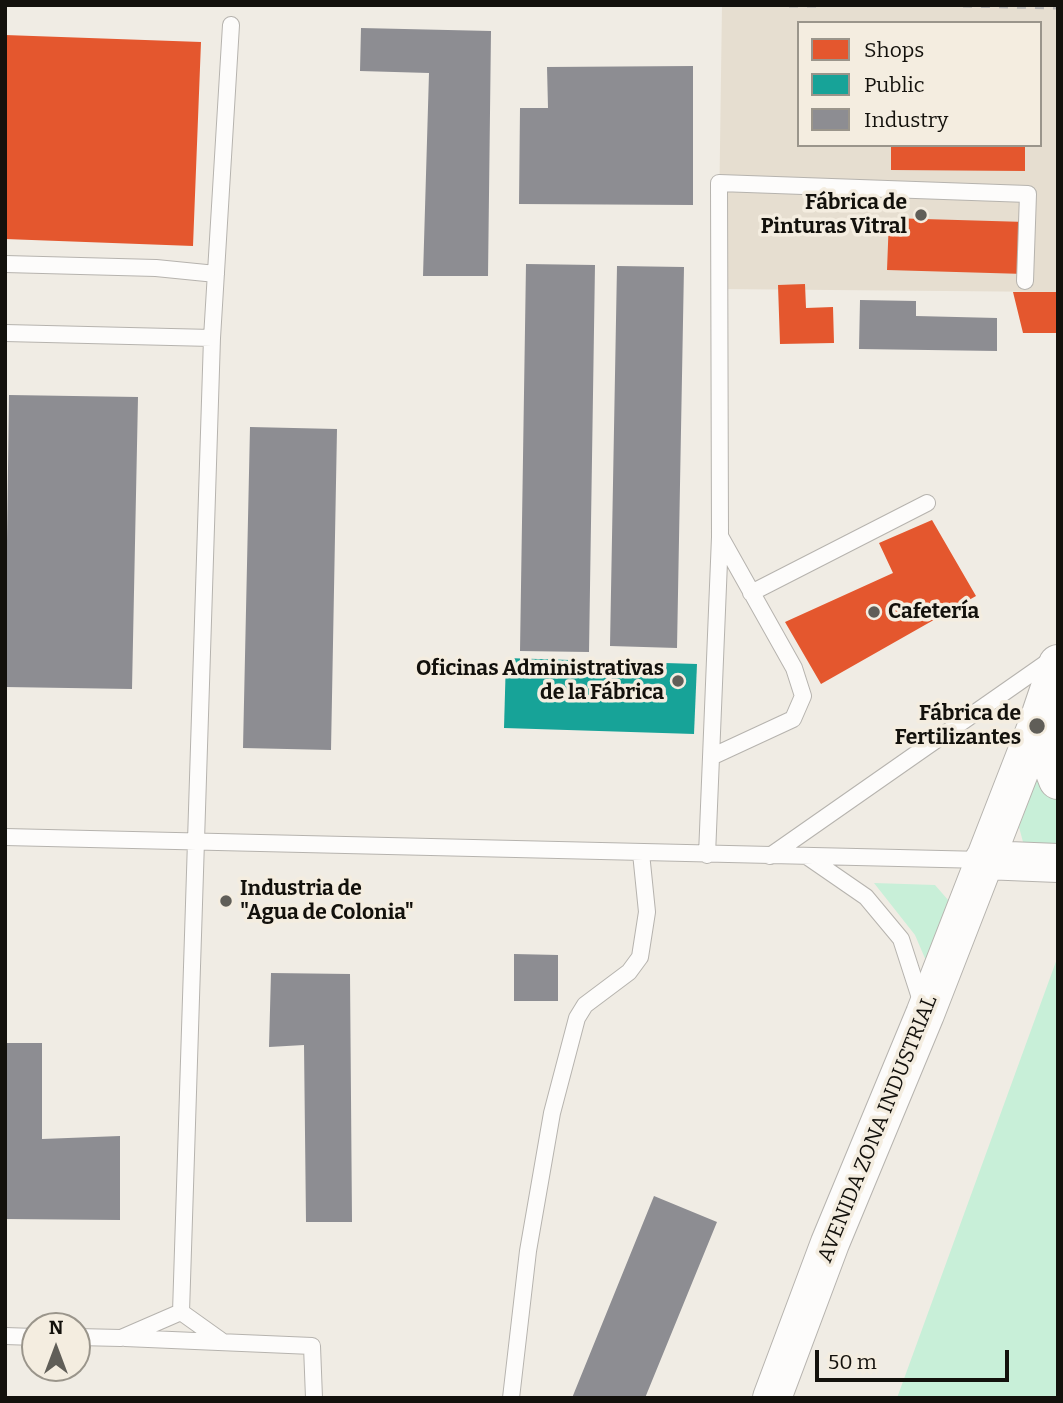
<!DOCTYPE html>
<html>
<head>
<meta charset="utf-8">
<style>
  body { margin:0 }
  #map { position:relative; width:1063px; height:1403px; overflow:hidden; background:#f0ece4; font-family:Bitter,serif }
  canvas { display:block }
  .frame { position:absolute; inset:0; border:7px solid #13110c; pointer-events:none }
  .legend { position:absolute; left:797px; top:21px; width:245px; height:126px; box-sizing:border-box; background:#f4ede0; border:2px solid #9a958b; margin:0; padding:9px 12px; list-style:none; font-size:21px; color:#13110c }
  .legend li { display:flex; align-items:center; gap:14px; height:35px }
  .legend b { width:35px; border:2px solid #9a958b }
  .north { position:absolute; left:21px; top:1312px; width:70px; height:70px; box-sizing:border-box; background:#f4ede0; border:2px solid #9a958b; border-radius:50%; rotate:0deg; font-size:19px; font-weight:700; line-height:28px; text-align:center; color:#13110c }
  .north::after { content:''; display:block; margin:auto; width:24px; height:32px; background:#605e58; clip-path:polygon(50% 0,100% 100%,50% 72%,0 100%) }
  .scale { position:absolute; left:815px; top:1350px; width:194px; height:32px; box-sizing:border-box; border:4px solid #13110c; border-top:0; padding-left:9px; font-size:21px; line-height:24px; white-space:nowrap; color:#13110c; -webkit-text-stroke:5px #f4ede0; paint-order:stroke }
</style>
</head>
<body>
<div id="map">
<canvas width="1063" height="1403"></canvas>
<div class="frame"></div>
<ul class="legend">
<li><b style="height:19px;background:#e4572e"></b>Shops</li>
<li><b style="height:19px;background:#17a398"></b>Public</li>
<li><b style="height:19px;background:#8d8d92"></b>Industry</li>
</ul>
<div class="north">N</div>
<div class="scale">50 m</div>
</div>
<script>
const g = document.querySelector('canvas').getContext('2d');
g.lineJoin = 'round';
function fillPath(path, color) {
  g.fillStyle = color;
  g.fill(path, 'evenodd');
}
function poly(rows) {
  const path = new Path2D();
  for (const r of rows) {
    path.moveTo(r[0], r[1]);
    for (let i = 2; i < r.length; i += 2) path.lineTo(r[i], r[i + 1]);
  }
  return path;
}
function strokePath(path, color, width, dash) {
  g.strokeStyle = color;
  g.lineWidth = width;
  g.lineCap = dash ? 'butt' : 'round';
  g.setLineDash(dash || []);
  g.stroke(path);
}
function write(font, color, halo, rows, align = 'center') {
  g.font = font + ' Bitter,serif';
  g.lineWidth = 7;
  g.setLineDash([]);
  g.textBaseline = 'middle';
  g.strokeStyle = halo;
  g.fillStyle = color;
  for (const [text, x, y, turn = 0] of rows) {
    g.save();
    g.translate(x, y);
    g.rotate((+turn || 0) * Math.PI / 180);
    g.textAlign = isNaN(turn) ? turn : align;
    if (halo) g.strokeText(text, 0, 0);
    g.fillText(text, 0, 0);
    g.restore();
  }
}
fillPath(poly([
  [722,5,1058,5,1058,292,718,289],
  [799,23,1040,23,1040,145,799,145]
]), '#e6ded0');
fillPath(poly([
  [1040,771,1058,802,1058,851,1039,852,1023,842,1019,827],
  [874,883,935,885,949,901,930,970,915,935],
  [1058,956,1058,1398,897,1398]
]), '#c8efd8');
fillPath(poly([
  [5,35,201,42,193,246,5,239],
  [891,145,1025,145,1025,171,891,170],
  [889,218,1026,222,1025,274,887,270],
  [805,284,806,308,833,307,834,343,780,344,778,285],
  [1013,292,1058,292,1058,333,1023,333],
  [932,520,976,596,821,684,785,622,893,573,879,543]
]), '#e4572e');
fillPath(poly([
  [506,658,697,664,694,734,504,728]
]), '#17a398');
fillPath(poly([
  [361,28,491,31,488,276,423,276,429,73,360,71],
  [693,66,693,205,519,204,520,108,548,108,547,67],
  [526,264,595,265,589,652,520,651],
  [617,266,684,267,677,648,610,646],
  [860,300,916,301,916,316,997,318,997,351,859,349],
  [9,395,138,397,132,689,5,687],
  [250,427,337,429,331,750,243,748],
  [514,954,558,955,558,1001,514,1001],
  [271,973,350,974,352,1222,306,1222,304,1045,269,1047],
  [5,1043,42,1043,42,1139,120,1136,120,1220,5,1219],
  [654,1196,717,1222,645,1398,572,1398]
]), '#8d8d92');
const lane = poly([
  [5,264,156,268,216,274],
  [5,333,212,338],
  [751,593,927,503],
  [711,757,793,719,803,696,794,668,721,538],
  [5,837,984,860],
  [707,855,720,537,719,183,1028,194,1025,281],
  [770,856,1052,659],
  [808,857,866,897,901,939,922,1004],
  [181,1312,223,1342],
  [5,1336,35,1337],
  [77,1337,121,1338,181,1312,212,338,231,25],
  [125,1338,312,1346,314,1398],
  [511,1398,528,1251,552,1113,577,1018,585,1005,629,972,640,957,647,912,641,853]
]);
const secondary = poly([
  [1037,726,1058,780],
  [984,860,1058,863],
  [772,1398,830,1243,925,1014,1037,726,1058,664]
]);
strokePath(lane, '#b6b3ae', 18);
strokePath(secondary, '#b6b3ae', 40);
strokePath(lane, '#fdfcfb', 16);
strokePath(secondary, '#fdfcfb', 38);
strokePath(poly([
  [789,5,820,5],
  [963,5,1058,7]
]), '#b7b6b4', 5, [9, 9]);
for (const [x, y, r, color] of [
  [921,215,7,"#605e58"],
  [874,612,7,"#605e58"],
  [678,681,7,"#605e58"],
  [1037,726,9,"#605e58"],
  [226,901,7,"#605e58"]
]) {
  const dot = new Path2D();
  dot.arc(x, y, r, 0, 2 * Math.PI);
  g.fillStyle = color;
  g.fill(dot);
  strokePath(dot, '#f4ede0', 2.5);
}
write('bold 21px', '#13110c', '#f4ede0', [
  ["Fábrica de",907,203],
  ["Pinturas Vitral",907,227],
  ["Cafetería",888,612,"left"],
  ["Oficinas Administrativas",664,669],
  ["de la Fábrica",664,693],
  ["Fábrica de",1021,714],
  ["Fertilizantes",1021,738],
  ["Industria de",240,889,"left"],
  ["\"Agua de Colonia\"",240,913,"left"]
], 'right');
write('21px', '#13110c', '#f4ede0', [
  ["AVENIDA ZONA INDUSTRIAL",878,1129,-68]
]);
</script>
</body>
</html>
